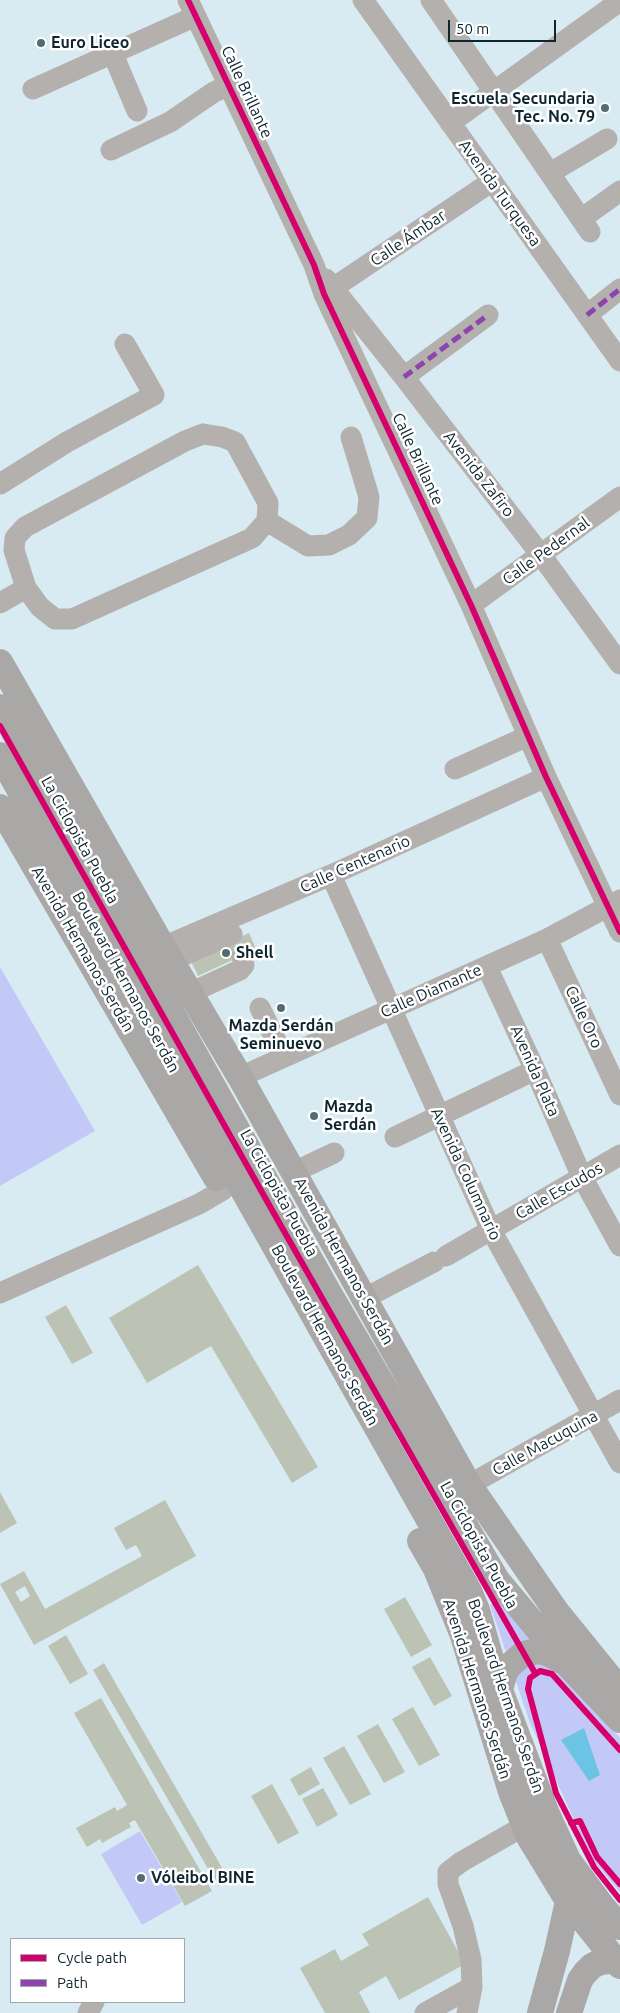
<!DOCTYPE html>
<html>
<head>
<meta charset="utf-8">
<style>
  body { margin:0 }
  #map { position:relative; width:620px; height:2013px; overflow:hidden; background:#d8ebf3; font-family:Ubuntu,sans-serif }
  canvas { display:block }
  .legend { position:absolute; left:10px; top:1938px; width:175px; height:65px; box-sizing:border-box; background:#fff; border:1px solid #9fa8ac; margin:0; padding:6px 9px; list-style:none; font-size:15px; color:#0e262f }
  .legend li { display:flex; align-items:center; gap:10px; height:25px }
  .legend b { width:25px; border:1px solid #9fa8ac }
  .scale { position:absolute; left:448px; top:20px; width:108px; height:22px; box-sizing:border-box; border:2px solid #0e262f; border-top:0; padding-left:6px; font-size:15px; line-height:18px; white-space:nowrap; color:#0e262f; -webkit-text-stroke:4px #fff; paint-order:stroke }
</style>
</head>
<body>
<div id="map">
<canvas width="620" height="2013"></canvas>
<ul class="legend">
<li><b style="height:6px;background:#d6006c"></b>Cycle path</li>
<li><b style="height:6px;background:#8e44ad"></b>Path</li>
</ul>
<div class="scale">50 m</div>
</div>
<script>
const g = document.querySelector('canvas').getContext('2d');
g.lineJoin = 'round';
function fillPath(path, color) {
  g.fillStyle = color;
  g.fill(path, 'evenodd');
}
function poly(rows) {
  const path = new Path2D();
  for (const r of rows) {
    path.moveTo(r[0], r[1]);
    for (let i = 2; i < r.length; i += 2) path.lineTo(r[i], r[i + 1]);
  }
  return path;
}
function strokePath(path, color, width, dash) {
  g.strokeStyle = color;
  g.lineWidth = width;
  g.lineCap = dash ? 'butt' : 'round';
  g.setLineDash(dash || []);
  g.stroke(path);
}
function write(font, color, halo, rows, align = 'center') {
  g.font = font + ' Ubuntu,sans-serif';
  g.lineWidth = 5;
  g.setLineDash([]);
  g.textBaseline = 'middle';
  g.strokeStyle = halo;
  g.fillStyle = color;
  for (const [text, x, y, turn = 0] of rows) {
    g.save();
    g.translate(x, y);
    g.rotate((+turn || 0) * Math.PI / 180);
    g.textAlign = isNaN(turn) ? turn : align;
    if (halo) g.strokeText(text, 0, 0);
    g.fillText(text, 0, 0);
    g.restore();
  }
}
fillPath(poly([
  [0,967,95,1131,0,1186],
  [502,1599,620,1738,620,1892,592,1859,530,1723,490,1605],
  [140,1831,182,1902,142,1925,101,1854]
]), '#c3c9f7');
fillPath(poly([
  [584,1728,600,1775,589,1781,561,1740]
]), '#6bc4e3');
fillPath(poly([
  [249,933,256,949,198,976,190,959],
  [198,1265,318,1467,292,1483,211,1346,147,1383,109,1318],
  [66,1305,93,1353,72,1364,45,1317],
  [0,1492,17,1523,0,1533],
  [165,1500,196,1556,34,1645,0,1584,24,1571,45,1609,142,1556,136,1545,126,1550,114,1528],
  [25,1586,30,1596,21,1602,15,1592],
  [405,1597,432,1645,411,1657,384,1609],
  [66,1635,88,1674,70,1684,48,1646],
  [430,1657,452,1696,434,1706,412,1667],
  [104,1663,229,1880,218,1886,93,1670],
  [101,1698,212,1891,185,1906,135,1820,129,1823,131,1827,102,1843,100,1839,87,1847,76,1828,115,1807,117,1811,127,1805,74,1713],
  [413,1707,440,1755,419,1766,392,1719],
  [378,1724,405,1772,384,1783,357,1736],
  [344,1746,371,1794,350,1805,323,1758],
  [311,1767,320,1784,299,1796,290,1779],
  [272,1784,299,1833,278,1844,251,1796],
  [323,1788,338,1815,317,1827,302,1799],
  [428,1897,465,1964,399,2000,386,1976,359,1992,370,2013,325,2013,300,1968,335,1949,341,1961,369,1945,362,1934]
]), '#bcc3b4');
strokePath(poly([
  [188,0,314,265,324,294,471,605,546,777,620,932],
  [363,0,620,361],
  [431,0,590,232],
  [113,54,137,111],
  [33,89,196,16],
  [450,123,620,1],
  [111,150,170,122,214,92,228,86],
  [550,173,607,139],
  [581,219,620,191],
  [326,279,404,377,541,555,620,664],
  [324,294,491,182],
  [587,315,620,289],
  [404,377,488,315],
  [203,434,222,437,235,442,268,503,267,521,252,538,72,619,55,619,40,607,26,588,14,550,15,538,25,527,185,441,203,434],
  [0,484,67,442,154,395,125,344],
  [267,521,308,546,329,545,349,535,367,518,369,497,351,437],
  [0,603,26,588],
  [471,605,620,497],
  [455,769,528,736],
  [331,875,491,1230,620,1463],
  [547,939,620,1095],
  [163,947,331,875,546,777],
  [171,961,232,934],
  [487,967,535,1070,582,1177,620,1246],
  [190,993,240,970,244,965,242,956],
  [260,1008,284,1057],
  [240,1077,547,939,620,900],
  [395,1137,535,1070],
  [294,1172,334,1153],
  [446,1256,620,1155],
  [0,1293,199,1204,223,1190],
  [365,1298,434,1262],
  [469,1485,620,1400],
  [88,2013,94,2002],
  [425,2013,472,1987],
  [467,2013,472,1987,471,1960,463,1926,448,1884,448,1872,461,1862,524,1826]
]), '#b3b0ae', 21);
strokePath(poly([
  [0,662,163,947,240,1077,469,1485,556,1611,620,1690],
  [0,707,329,1293,497,1580,567,1664,620,1720],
  [0,755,141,1009,469,1591,477,1610,500,1690,547,1814,568,1860,602,1906,620,1927],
  [0,807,216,1178],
  [420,1541,436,1569,462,1633,511,1792,529,1837,568,1901,620,1966],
  [500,1690,504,1675,508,1667,523,1654,538,1651,547,1653,566,1663],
  [540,2013,557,1951,568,1901,568,1888],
  [569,2013,580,1980,585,1973,592,1966,600,1962,620,1960]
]), '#aaa8a7', 26);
strokePath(poly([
  [587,315,620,289],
  [404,377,488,315]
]), '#8e44ad', 5, [10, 5]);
strokePath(poly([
  [188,0,314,265,324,294,471,605,546,777,620,932],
  [0,726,272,1210,535,1673],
  [620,1750,552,1674,540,1671,530,1678,528,1689,556,1793,594,1867,620,1900],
  [571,1823,580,1821,597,1857,620,1884]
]), '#d6006c', 6);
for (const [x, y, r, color] of [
  [41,43,5,"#556b74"],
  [605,108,5,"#556b74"],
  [226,953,5,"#556b74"],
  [281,1008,5,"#556b74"],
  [314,1116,5,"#556b74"],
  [141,1878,5,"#556b74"]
]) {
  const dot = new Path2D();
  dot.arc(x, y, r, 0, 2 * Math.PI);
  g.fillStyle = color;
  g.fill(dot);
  strokePath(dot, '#fff', 2);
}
write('bold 16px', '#0e262f', '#fff', [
  ["Euro Liceo",51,43],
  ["Escuela Secundaria",595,99,"right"],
  ["Tec. No. 79",595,117,"right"],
  ["Shell",236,953],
  ["Mazda Serdán",281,1026,"center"],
  ["Seminuevo",281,1044,"center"],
  ["Mazda",324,1107],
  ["Serdán",324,1125],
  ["Vóleibol BINE",151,1878]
], 'left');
write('16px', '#0e262f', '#fff', [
  ["Calle Brillante",247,92,65],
  ["Avenida Turquesa",500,193,54],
  ["Calle Ámbar",408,238,-34],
  ["Calle Brillante",418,459,65],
  ["Avenida Zafiro",479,474,52],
  ["Calle Pedernal",546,551,-36],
  ["La Ciclopista Puebla",80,840,61],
  ["Calle Centenario",355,864,-24],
  ["Avenida Hermanos Serdán",83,949,60],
  ["Boulevard Hermanos Serdán",126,982,61],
  ["Calle Diamante",431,991,-24],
  ["Calle Oro",584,1017,65],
  ["Avenida Plata",535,1071,66],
  ["Avenida Columnario",466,1174,65],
  ["Calle Escudos",559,1191,-30],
  ["La Ciclopista Puebla",279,1193,61],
  ["Avenida Hermanos Serdán",344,1261,61],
  ["Boulevard Hermanos Serdán",325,1335,61],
  ["Calle Macuquina",545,1443,-29],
  ["La Ciclopista Puebla",479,1545,61],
  ["Avenida Hermanos Serdán",477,1689,72],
  ["Boulevard Hermanos Serdán",506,1696,71]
]);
</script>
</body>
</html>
